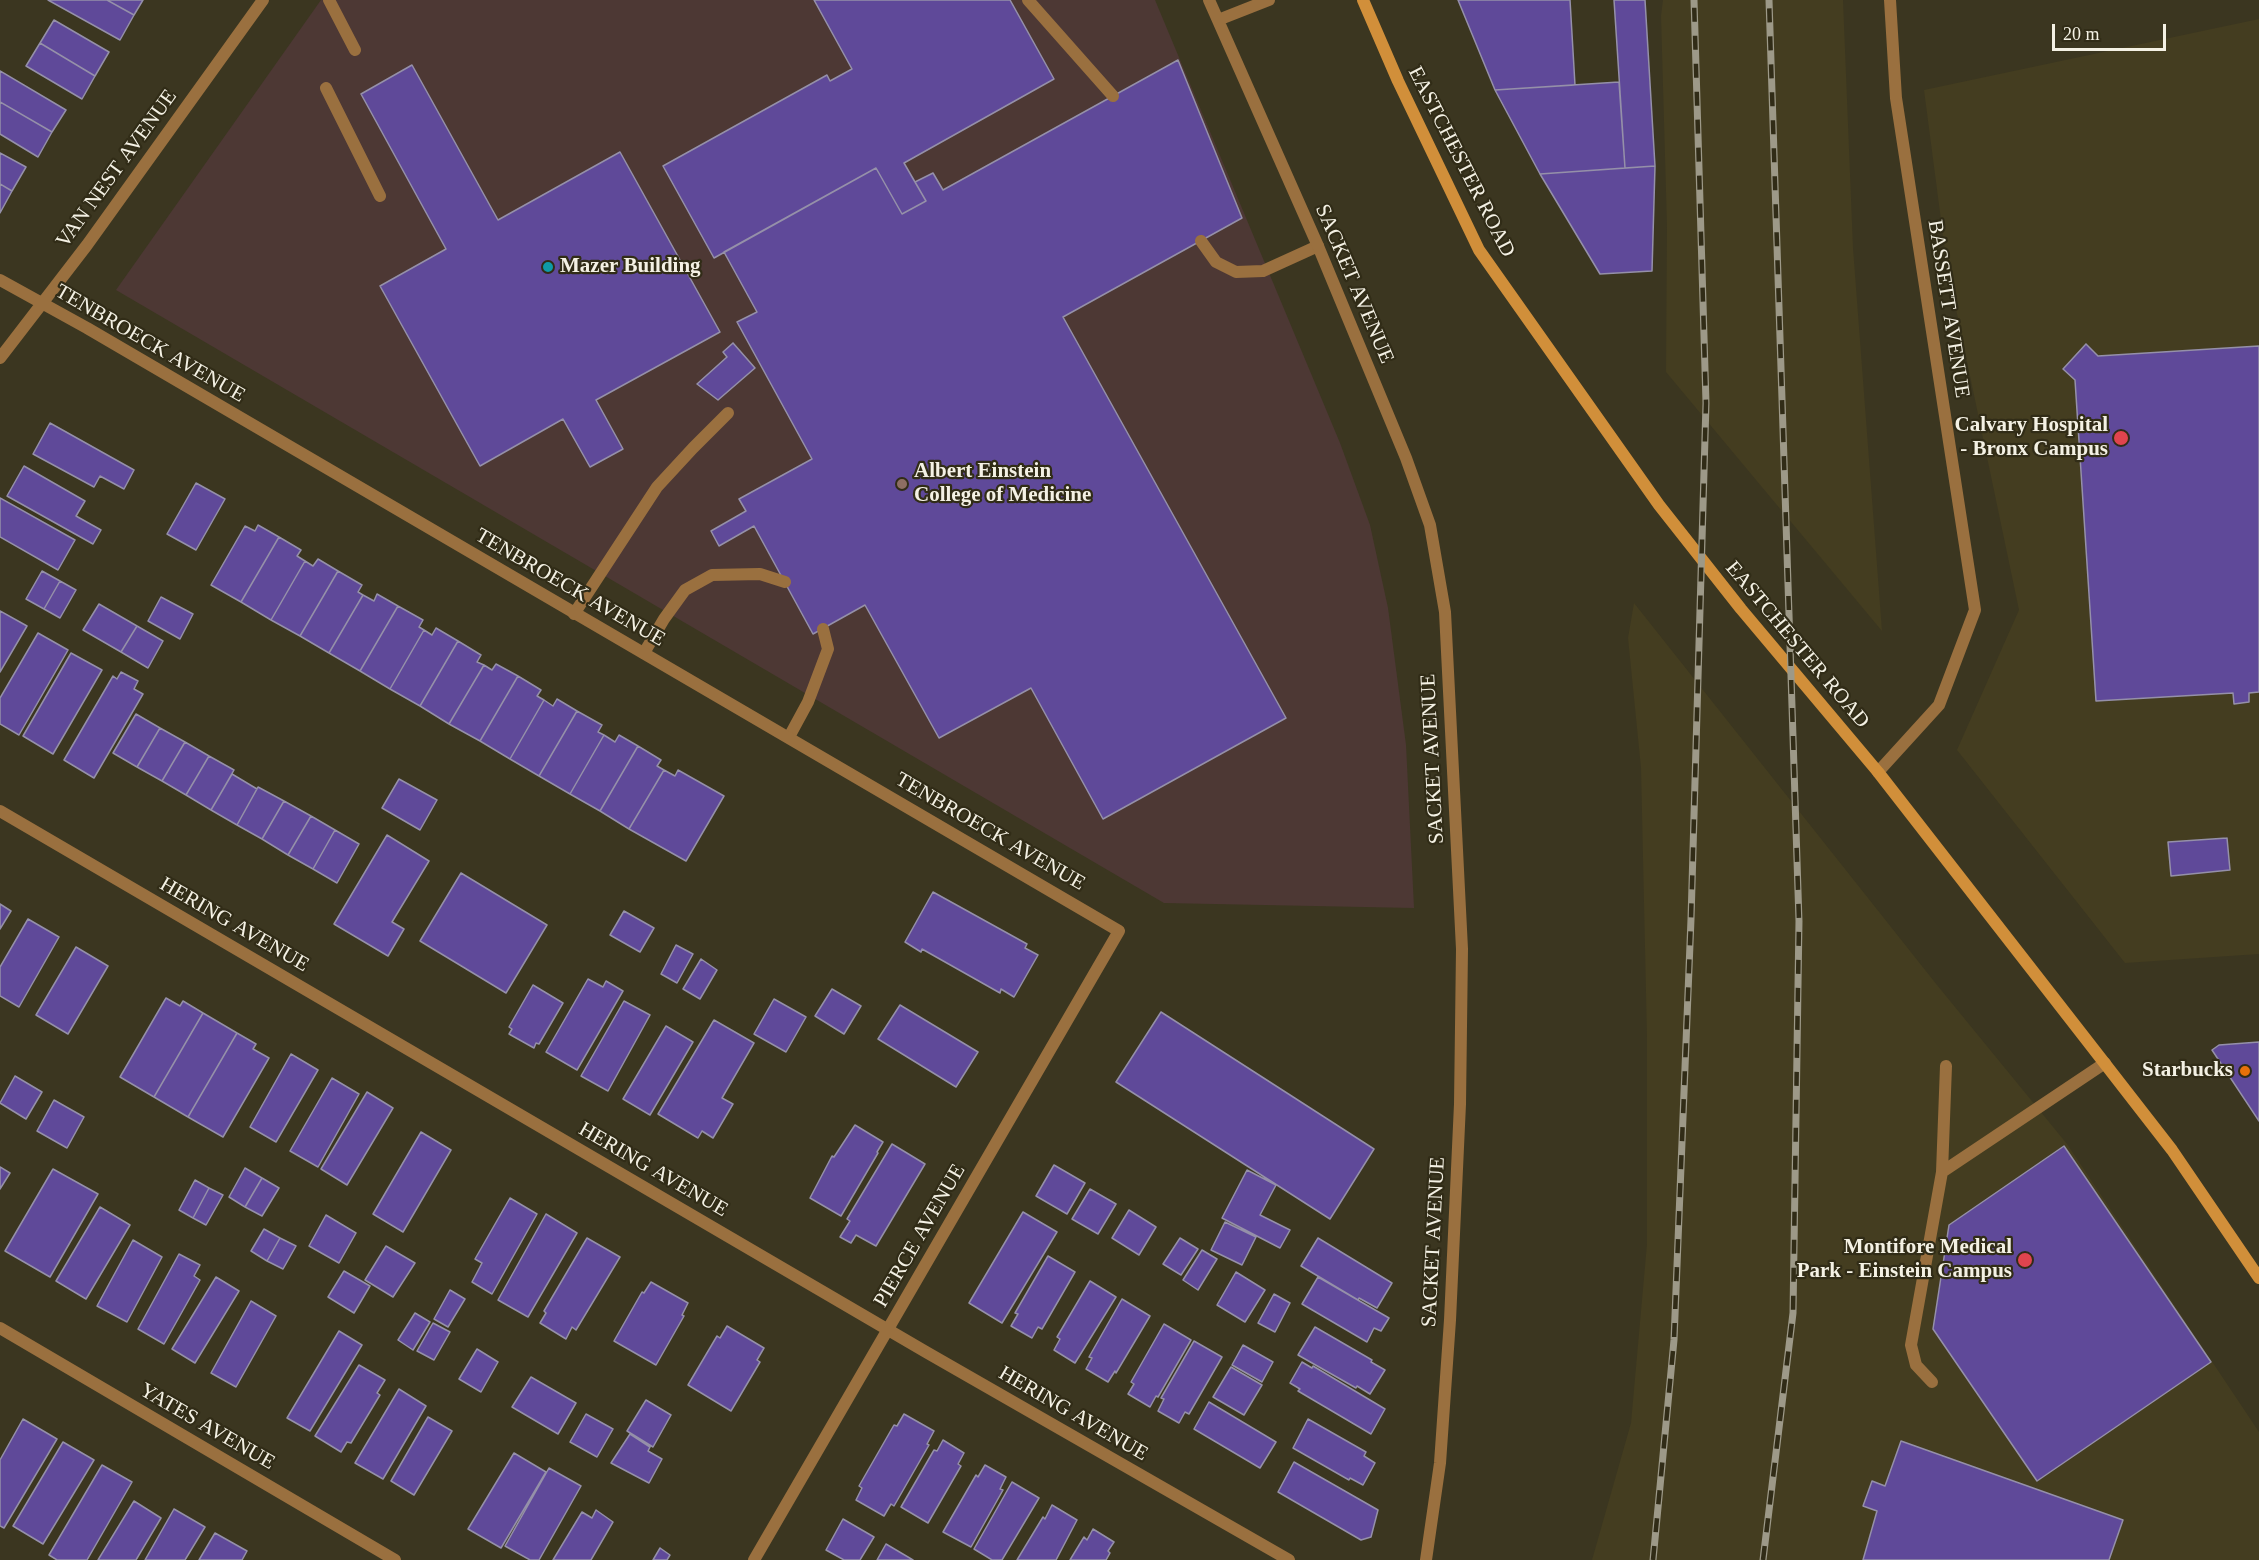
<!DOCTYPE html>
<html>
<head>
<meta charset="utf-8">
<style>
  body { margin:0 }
  #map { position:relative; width:2259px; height:1560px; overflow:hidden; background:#3b3620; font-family:Georgia,serif }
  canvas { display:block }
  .scale { position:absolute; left:2052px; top:24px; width:114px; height:27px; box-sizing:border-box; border:3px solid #f4f1e4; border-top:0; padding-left:8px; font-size:18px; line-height:21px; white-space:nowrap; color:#f4f1e4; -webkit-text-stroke:4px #312c17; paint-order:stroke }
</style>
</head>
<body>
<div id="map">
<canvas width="2259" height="1560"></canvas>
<div class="scale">20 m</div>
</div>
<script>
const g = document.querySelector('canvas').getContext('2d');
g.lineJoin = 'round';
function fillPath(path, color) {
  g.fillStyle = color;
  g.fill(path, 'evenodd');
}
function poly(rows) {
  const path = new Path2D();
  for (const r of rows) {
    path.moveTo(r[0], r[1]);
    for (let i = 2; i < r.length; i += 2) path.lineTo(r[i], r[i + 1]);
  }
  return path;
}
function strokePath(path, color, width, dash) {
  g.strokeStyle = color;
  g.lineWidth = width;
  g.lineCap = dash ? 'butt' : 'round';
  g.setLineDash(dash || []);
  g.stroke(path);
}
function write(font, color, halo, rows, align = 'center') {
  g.font = font + ' Georgia,serif';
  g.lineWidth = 4.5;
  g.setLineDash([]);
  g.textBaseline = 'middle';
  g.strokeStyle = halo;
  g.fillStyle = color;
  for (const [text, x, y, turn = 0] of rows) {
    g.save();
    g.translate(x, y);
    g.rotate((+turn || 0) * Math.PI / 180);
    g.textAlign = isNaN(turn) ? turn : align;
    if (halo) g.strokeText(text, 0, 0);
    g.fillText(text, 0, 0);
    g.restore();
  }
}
fillPath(poly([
  [1663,0,1843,0,1853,248,1882,631,1666,372,1667,226,1661,16],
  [2259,19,2259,954,2125,963,1957,750,2019,610,1947,266,1924,90],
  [1634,603,1937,985,2067,1144,2259,1432,2259,1560,1592,1560,1631,1423,1647,1244,1647,1037,1641,768,1628,638]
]), '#443d20');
fillPath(poly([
  [321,0,1155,0,1340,443,1370,525,1388,608,1406,745,1414,908,1164,903,116,290]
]), '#4d3834');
const building = poly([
  [48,0,107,0,134,15,120,40,48,0],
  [107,0,143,0,134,15,107,0],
  [814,0,1010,0,1054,79,904,163,926,201,902,214,876,168,714,258,663,166,827,75,830,81,852,69,814,0],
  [1458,0,1570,0,1575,85,1495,90,1458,0],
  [1614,0,1645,0,1655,166,1625,168,1614,0],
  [54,20,109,52,95,76,40,43,54,20],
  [40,43,95,76,82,99,26,66,40,43],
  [1178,60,1242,218,1063,317,1286,718,1103,819,1031,688,939,738,865,605,813,634,754,526,719,546,711,531,746,511,739,499,812,459,737,322,757,312,724,252,876,168,902,214,926,201,915,182,933,173,943,190,1178,60],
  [412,65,498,220,620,152,720,332,596,400,623,449,590,467,563,419,480,466,380,286,446,249,361,94,412,65],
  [0,71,66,110,52,132,0,102,0,71],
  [1619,82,1625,168,1540,174,1495,90,1619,82],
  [0,102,52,132,38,157,0,134,0,102],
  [0,153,26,167,12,191,0,184,0,153],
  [1655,166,1652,271,1600,274,1540,174,1655,166],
  [0,184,12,191,0,213,0,184],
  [733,343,755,368,718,400,697,384,727,357,723,352,733,343],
  [2086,344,2098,356,2259,346,2259,692,2249,693,2249,702,2234,704,2233,693,2096,701,2075,380,2063,369,2086,344],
  [50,423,134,470,124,489,100,476,94,487,33,454,50,423],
  [24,466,85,501,76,516,101,530,93,544,7,496,24,466],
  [196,483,225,499,196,550,167,534,196,483],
  [0,498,75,540,58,570,0,537,0,498],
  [258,525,279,537,241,602,211,585,245,526,255,531,258,525],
  [279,537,301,550,297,556,305,561,271,620,241,602,279,537],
  [318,559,338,571,300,636,271,620,305,561,313,566,318,559],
  [42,571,60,581,44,609,26,599,42,571],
  [338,571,362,585,358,592,363,595,329,653,300,636,338,571],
  [60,581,76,590,60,618,44,609,60,581],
  [377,594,398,606,360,671,329,653,363,595,374,601,377,594],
  [161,597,193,614,180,639,148,621,161,597],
  [99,604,137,626,121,652,83,630,99,604],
  [398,606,423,620,419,627,424,630,390,689,360,671,398,606],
  [0,611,27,626,0,672,0,611],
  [137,626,163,641,148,668,121,652,137,626],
  [436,628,458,641,420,706,390,689,424,630,432,635,436,628],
  [38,633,68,650,19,735,0,724,0,698,38,633],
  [458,641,481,655,477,662,484,665,449,724,420,706,458,641],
  [71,653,102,670,53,754,23,736,71,653],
  [496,664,518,676,480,741,449,724,484,665,492,670,496,664],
  [121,672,138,681,134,689,143,694,94,778,64,760,113,676,117,679,121,672],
  [518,676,541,690,537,696,544,700,510,759,480,741,518,676],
  [557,699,577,711,539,776,510,759,544,700,553,706,557,699],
  [577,711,602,725,598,732,604,735,570,794,539,776,577,711],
  [136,714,160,728,137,767,113,753,136,714],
  [160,728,185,742,162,781,137,767,160,728],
  [604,735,615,742,619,735,638,746,600,811,570,794,604,735],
  [185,742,209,756,186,795,162,781,185,742],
  [638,746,661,760,657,766,664,770,629,829,600,811,638,746],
  [209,756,234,770,211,810,186,795,209,756],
  [664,770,675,776,678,770,724,796,686,861,629,829,664,770],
  [232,774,257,789,237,825,211,810,232,774],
  [399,779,437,800,420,830,382,808,399,779],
  [258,787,284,801,262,839,237,825,258,787],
  [284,801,311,816,288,855,262,839,284,801],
  [311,816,335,830,313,869,288,855,311,816],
  [335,830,359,844,337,883,313,869,335,830],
  [387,835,429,861,392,922,404,929,388,956,334,924,387,835],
  [2227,838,2230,870,2171,876,2168,842,2227,838],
  [461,873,547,925,506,993,420,941,461,873],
  [933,892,1027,944,1025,948,1038,955,1014,997,1001,989,1000,993,922,949,921,952,905,942,933,892],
  [0,904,11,911,0,929,0,904],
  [624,911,654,928,640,952,610,935,624,911],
  [28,919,59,937,19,1007,0,996,0,967,28,919],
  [676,945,693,954,677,983,661,974,676,945],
  [76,947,108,966,68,1034,36,1015,76,947],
  [701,959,717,970,700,999,683,989,701,959],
  [588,979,603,987,606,981,623,991,577,1070,546,1052,588,979],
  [533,985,563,1003,539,1044,536,1043,534,1048,509,1034,512,1029,509,1027,533,985],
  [832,989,861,1006,844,1034,815,1016,832,989],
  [166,998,180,1006,183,1001,203,1013,154,1097,120,1077,166,998],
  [774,999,806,1017,786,1052,754,1034,774,999],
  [624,1001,650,1015,608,1091,581,1076,624,1001],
  [900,1005,978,1052,956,1087,878,1039,900,1005],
  [1161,1012,1374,1149,1330,1219,1116,1082,1161,1012],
  [203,1013,237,1033,188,1117,154,1097,203,1013],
  [714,1020,754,1043,722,1098,733,1104,713,1138,702,1131,698,1138,658,1114,714,1020],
  [666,1026,693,1042,650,1115,623,1099,666,1026],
  [237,1033,256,1044,253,1049,269,1058,223,1137,188,1117,237,1033],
  [2259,1042,2259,1121,2212,1050,2219,1045,2259,1042],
  [291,1054,318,1070,276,1142,250,1127,291,1054],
  [15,1076,42,1092,26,1119,0,1103,15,1076],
  [332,1078,359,1094,318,1167,290,1151,332,1078],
  [367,1092,393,1108,347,1185,321,1169,367,1092],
  [54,1100,84,1117,67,1148,37,1131,54,1100],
  [855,1125,883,1142,877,1152,878,1153,841,1216,810,1198,832,1156,834,1157,855,1125],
  [421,1132,451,1150,403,1232,373,1214,421,1132],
  [892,1144,925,1164,876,1246,856,1235,851,1243,840,1237,850,1221,847,1219,892,1144],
  [2064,1146,2211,1362,2037,1481,1933,1329,1949,1225,2064,1146],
  [1054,1165,1085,1183,1067,1214,1036,1196,1054,1165],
  [0,1167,10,1173,0,1189,0,1167],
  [245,1168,262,1178,245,1207,229,1197,245,1168],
  [53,1169,98,1194,50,1277,5,1251,53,1169],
  [1247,1170,1276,1185,1260,1215,1290,1230,1280,1248,1222,1218,1247,1170],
  [262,1178,279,1188,262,1216,245,1207,262,1178],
  [195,1180,209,1188,193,1218,179,1210,195,1180],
  [209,1188,223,1195,206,1225,193,1218,209,1188],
  [1090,1189,1116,1204,1098,1234,1072,1219,1090,1189],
  [510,1198,537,1214,492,1294,472,1282,482,1263,475,1259,510,1198],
  [100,1207,130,1225,86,1299,56,1281,100,1207],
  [1129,1210,1156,1227,1139,1255,1112,1238,1129,1210],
  [1023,1212,1057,1232,1002,1323,969,1303,1023,1212],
  [546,1214,577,1233,528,1317,498,1300,546,1214],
  [326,1215,356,1233,339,1263,309,1246,326,1215],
  [1225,1222,1256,1237,1242,1265,1211,1250,1225,1222],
  [264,1229,280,1238,267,1261,251,1251,264,1229],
  [280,1238,296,1246,283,1269,267,1261,280,1238],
  [587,1238,620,1257,576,1330,572,1327,566,1339,540,1323,546,1313,544,1311,587,1238],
  [1180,1238,1198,1249,1181,1275,1163,1264,1180,1238],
  [1318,1238,1392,1283,1377,1308,1359,1298,1358,1300,1301,1266,1318,1238],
  [133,1240,162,1257,127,1322,97,1306,133,1240],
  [386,1246,415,1263,393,1297,365,1280,386,1246],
  [1202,1250,1217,1259,1198,1290,1183,1280,1202,1250],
  [179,1254,200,1265,194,1276,200,1280,164,1344,138,1329,179,1254],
  [1048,1256,1075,1272,1042,1329,1038,1327,1032,1338,1011,1326,1018,1314,1015,1313,1048,1256],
  [344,1271,370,1286,354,1313,328,1297,344,1271],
  [1236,1272,1265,1290,1245,1322,1217,1305,1236,1272],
  [216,1277,239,1291,195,1363,172,1349,216,1277],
  [1318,1277,1389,1318,1381,1331,1374,1328,1367,1342,1302,1304,1318,1277],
  [1090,1281,1116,1297,1075,1363,1054,1350,1060,1339,1057,1337,1090,1281],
  [651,1282,688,1303,682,1315,684,1316,656,1365,614,1341,642,1292,644,1293,651,1282],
  [450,1290,465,1299,448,1327,434,1319,450,1290],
  [1274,1294,1290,1303,1275,1332,1258,1323,1274,1294],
  [1122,1299,1150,1316,1116,1373,1115,1371,1108,1382,1086,1369,1092,1358,1089,1357,1122,1299],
  [251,1301,276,1316,236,1387,211,1373,251,1301],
  [415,1313,430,1322,413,1350,398,1340,415,1313],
  [433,1323,450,1332,434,1360,417,1351,433,1323],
  [1164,1324,1191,1340,1158,1397,1156,1396,1150,1407,1128,1394,1134,1384,1131,1382,1164,1324],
  [727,1326,764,1348,757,1360,760,1362,731,1411,688,1385,717,1336,720,1338,727,1326],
  [1315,1327,1372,1360,1371,1362,1385,1370,1370,1394,1357,1386,1356,1388,1298,1355,1315,1327],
  [339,1331,362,1345,310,1431,287,1418,339,1331],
  [1194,1341,1222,1357,1189,1414,1185,1412,1179,1423,1158,1411,1164,1399,1161,1398,1194,1341],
  [1243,1345,1273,1362,1262,1382,1232,1365,1243,1345],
  [477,1349,498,1362,481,1392,459,1379,477,1349],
  [1302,1362,1312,1368,1313,1366,1385,1409,1371,1434,1298,1391,1300,1389,1290,1383,1302,1362],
  [359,1365,385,1380,377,1393,380,1395,351,1443,347,1442,341,1452,315,1436,359,1365],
  [1231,1367,1262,1385,1244,1415,1213,1397,1231,1367],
  [531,1377,576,1403,558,1434,512,1407,531,1377],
  [399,1389,426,1406,383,1479,355,1463,399,1389],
  [646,1400,671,1415,653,1447,627,1431,646,1400],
  [1209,1402,1276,1442,1260,1468,1194,1429,1209,1402],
  [586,1414,613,1429,597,1457,570,1442,586,1414],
  [904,1414,934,1431,927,1444,929,1445,894,1506,891,1504,884,1516,856,1500,862,1488,859,1486,894,1425,897,1426,904,1414],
  [428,1417,452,1431,414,1495,391,1481,428,1417],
  [23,1419,57,1439,4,1528,0,1526,0,1460,23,1419],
  [1308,1419,1366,1452,1364,1456,1375,1463,1363,1485,1350,1478,1349,1480,1293,1448,1308,1419],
  [630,1434,650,1447,648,1451,662,1459,649,1483,611,1463,630,1434],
  [943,1440,964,1453,958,1464,961,1466,928,1523,901,1507,934,1450,937,1451,943,1440],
  [1901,1441,2123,1520,2109,1560,1863,1560,1877,1511,1863,1506,1872,1481,1885,1486,1901,1441],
  [63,1442,94,1460,43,1544,13,1526,63,1442],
  [514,1453,546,1472,501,1548,468,1529,514,1453],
  [1294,1462,1378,1510,1371,1537,1361,1540,1278,1492,1294,1462],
  [102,1465,132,1482,87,1560,57,1560,49,1555,102,1465],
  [985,1465,1006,1477,1000,1489,1003,1490,971,1547,943,1532,976,1475,978,1477,985,1465],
  [549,1468,581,1486,539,1560,530,1560,505,1546,549,1468],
  [1012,1482,1039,1498,1002,1560,992,1560,974,1549,1012,1482],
  [134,1501,161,1518,136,1560,98,1560,134,1501],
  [1052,1505,1077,1520,1056,1560,1017,1560,1043,1517,1045,1519,1052,1505],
  [174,1509,205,1527,185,1560,145,1560,174,1509],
  [596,1510,613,1522,591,1560,553,1560,582,1512,592,1518,596,1510],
  [843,1519,874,1537,860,1560,844,1560,826,1550,843,1519],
  [1093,1529,1114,1542,1108,1551,1110,1553,1106,1560,1070,1560,1084,1537,1087,1540,1093,1529],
  [215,1533,247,1551,242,1560,199,1560,215,1533],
  [886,1544,913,1560,877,1560,886,1544],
  [660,1548,670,1555,667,1560,653,1560,660,1548]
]);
fillPath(building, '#5f4999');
strokePath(building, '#9590a9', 1.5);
strokePath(poly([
  [329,0,355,50],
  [1028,0,1113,96],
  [326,88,380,196],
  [1201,241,1216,262,1236,272,1263,271,1318,246],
  [574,614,657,487,693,448,728,413],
  [644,653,664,619,685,590,712,575,760,574,785,582],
  [789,737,808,702,828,649,823,629],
  [1946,1066,1942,1172,2105,1063],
  [1932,1382,1916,1365,1911,1345,1942,1172]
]), '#9a703f', 12);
strokePath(poly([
  [1209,0,1318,246,1406,458,1430,525,1445,612,1462,949,1460,1104,1450,1320,1440,1463,1426,1560],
  [1218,20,1269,0],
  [0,280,87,328,1119,931,754,1560],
  [0,358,87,245,263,0],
  [1878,772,1939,705,1975,610,1896,98,1890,0],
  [0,811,926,1352,1289,1560],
  [0,1328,395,1560]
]), '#9a703f', 12);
strokePath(poly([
  [1363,0,1398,81,1479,250,1659,505,1741,609,1878,772,2085,1038,2172,1150,2259,1278]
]), '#d18f3a', 12);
const rail = poly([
  [1653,1560,1674,1340,1691,919,1706,403,1694,0],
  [1763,1560,1793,1313,1799,921,1769,0]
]);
strokePath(rail, '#9d9988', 7);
strokePath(rail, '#312c17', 4.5, [14]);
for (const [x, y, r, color] of [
  [548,267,6,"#0f9aa8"],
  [2121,438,8,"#e0444e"],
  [902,484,6,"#8d6e63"],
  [2245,1071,6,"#e8710a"],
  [2025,1260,8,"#e0444e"]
]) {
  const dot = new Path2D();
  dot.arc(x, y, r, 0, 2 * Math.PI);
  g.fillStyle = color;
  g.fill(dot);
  strokePath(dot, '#312c17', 2);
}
write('21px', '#f4f1e4', '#312c17', [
  ["EASTCHESTER ROAD",1461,162,63],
  ["VAN NEST AVENUE",117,169,-54],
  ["SACKET AVENUE",1354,284,67],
  ["BASSETT AVENUE",1948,309,81],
  ["TENBROECK AVENUE",150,344,30],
  ["TENBROECK AVENUE",570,588,30],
  ["EASTCHESTER ROAD",1797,645,50],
  ["SACKET AVENUE",1433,759,-93],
  ["TENBROECK AVENUE",990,832,30],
  ["HERING AVENUE",234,925,30],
  ["HERING AVENUE",653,1170,30],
  ["PIERCE AVENUE",920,1236,-60],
  ["SACKET AVENUE",1434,1242,-87],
  ["HERING AVENUE",1073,1414,30],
  ["YATES AVENUE",207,1427,30]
]);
write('bold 21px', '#f4f1e4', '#312c17', [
  ["Mazer Building",560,267,"left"],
  ["Calvary Hospital",2108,426],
  ["- Bronx Campus",2108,450],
  ["Albert Einstein",914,472,"left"],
  ["College of Medicine",914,496,"left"],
  ["Starbucks",2233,1071],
  ["Montifore Medical",2012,1248],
  ["Park - Einstein Campus",2012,1272]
], 'right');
</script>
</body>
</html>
